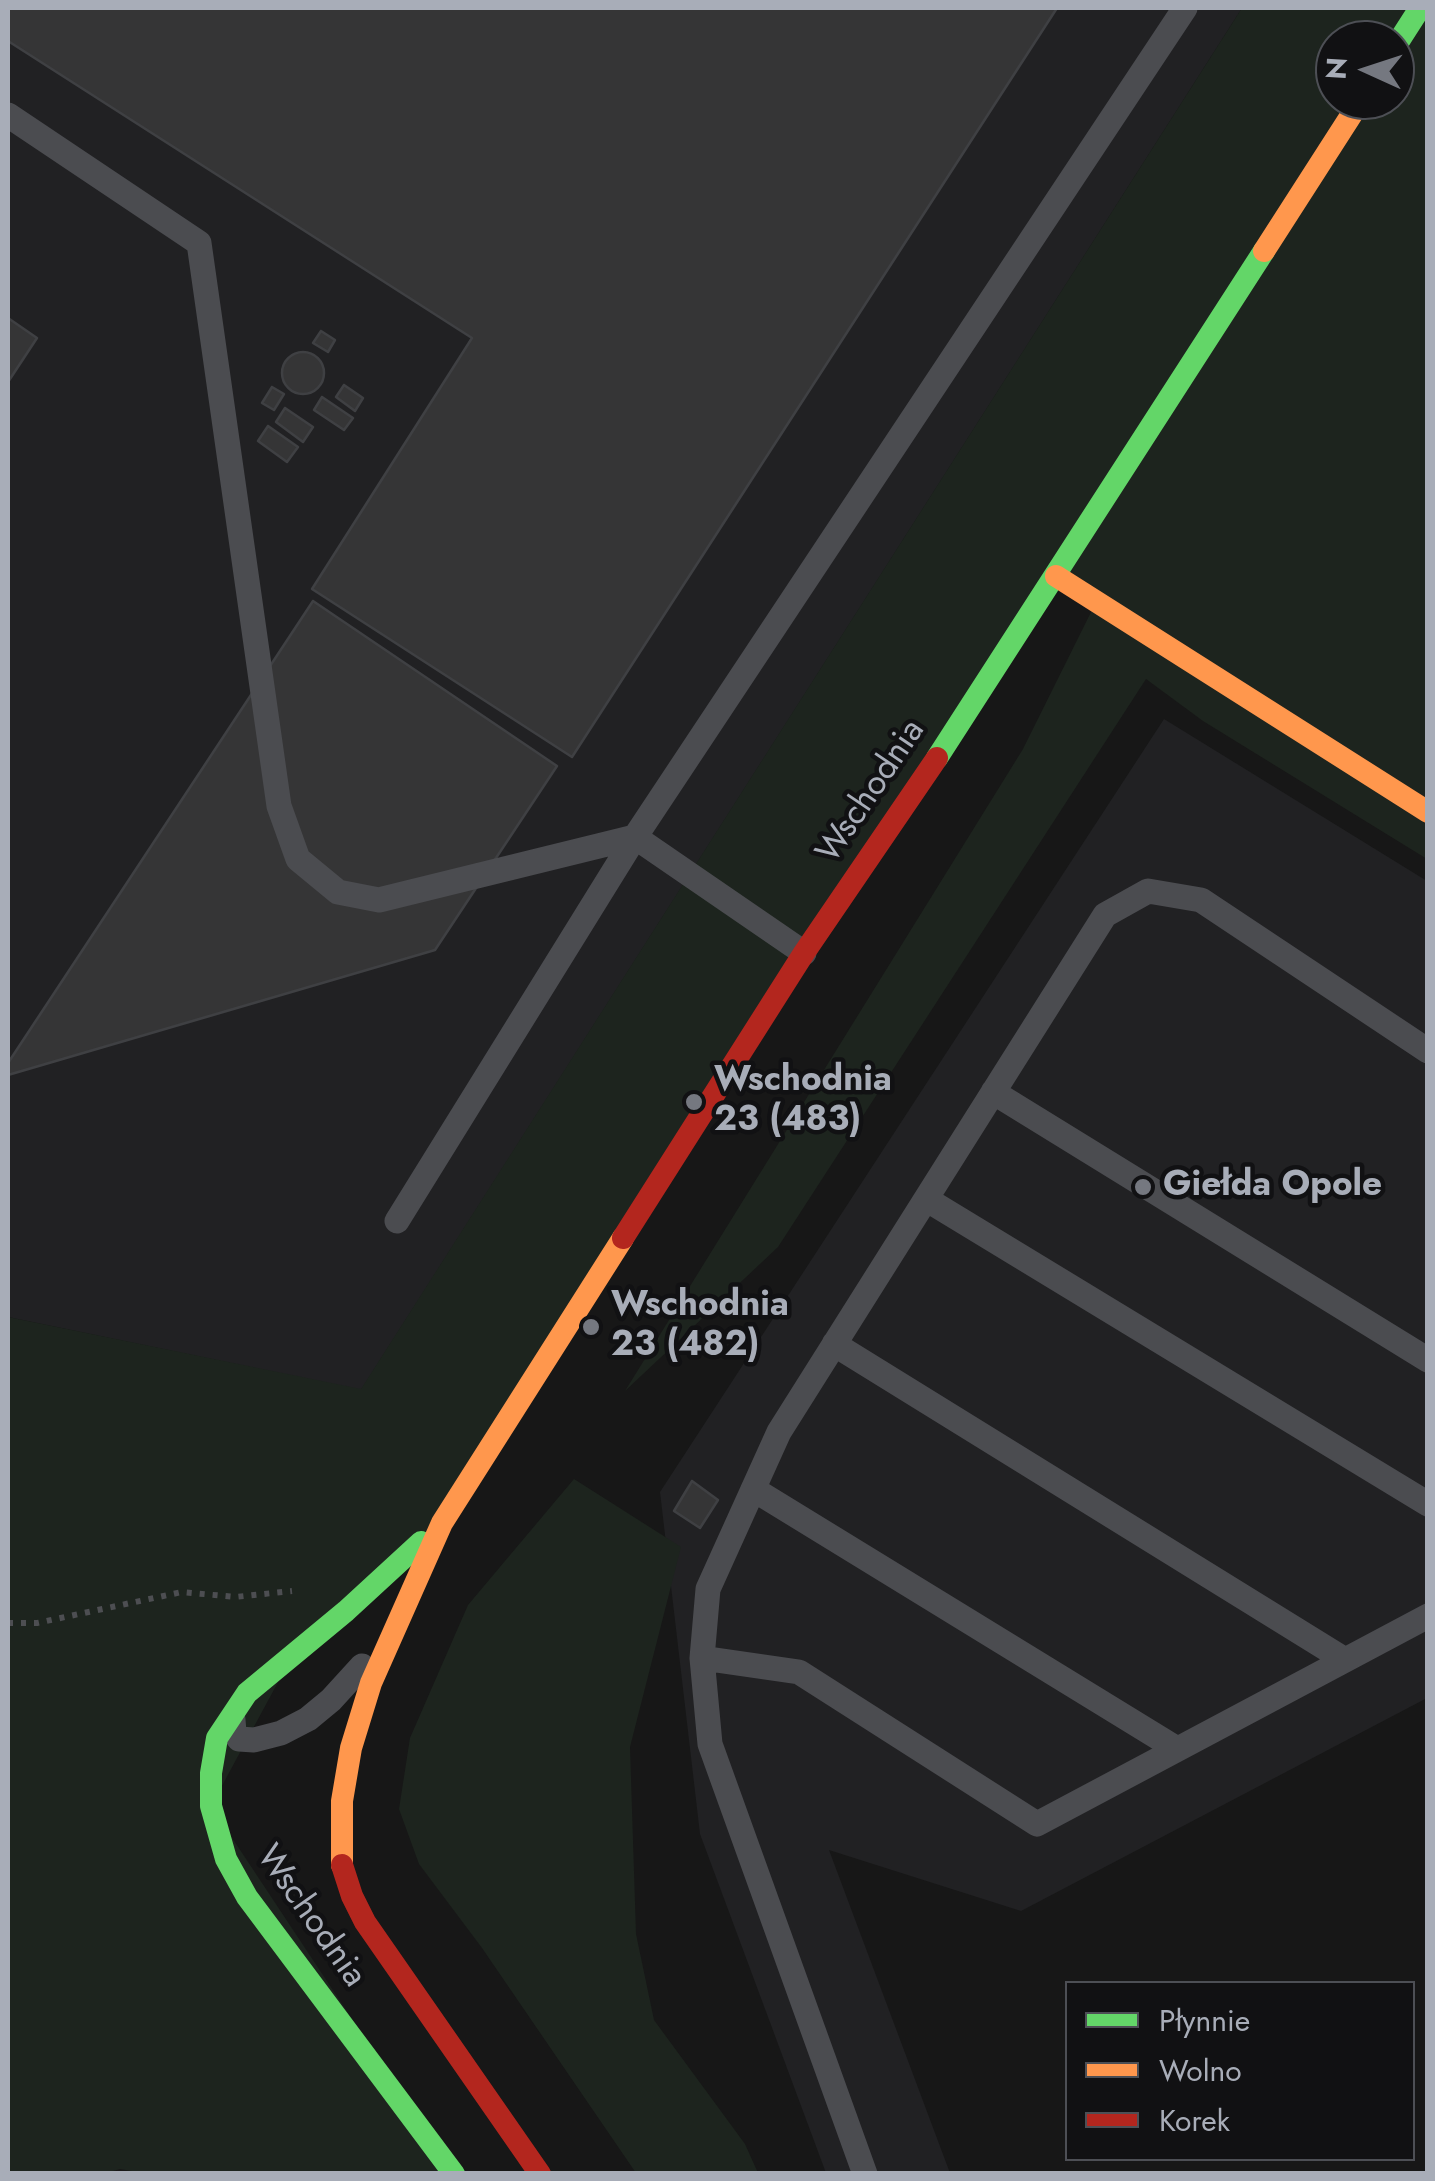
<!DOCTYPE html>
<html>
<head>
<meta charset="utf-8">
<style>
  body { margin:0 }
  #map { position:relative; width:1435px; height:2181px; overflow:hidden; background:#171717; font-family:Jost,sans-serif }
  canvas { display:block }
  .frame { position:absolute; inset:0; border:10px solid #a8adb8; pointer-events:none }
  .legend { position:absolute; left:1065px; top:1981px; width:350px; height:180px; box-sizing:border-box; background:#111113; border:2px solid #4d4f55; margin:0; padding:12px 18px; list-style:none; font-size:30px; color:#a8adb8 }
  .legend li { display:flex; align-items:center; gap:20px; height:50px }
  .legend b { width:50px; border:2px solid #4d4f55 }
  .north { position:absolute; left:1315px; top:20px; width:100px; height:100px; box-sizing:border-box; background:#111113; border:2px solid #4d4f55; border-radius:50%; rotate:273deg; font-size:28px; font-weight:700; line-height:40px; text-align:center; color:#a8adb8 }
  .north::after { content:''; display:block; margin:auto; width:35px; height:45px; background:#757880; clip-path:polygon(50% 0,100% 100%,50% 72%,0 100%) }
</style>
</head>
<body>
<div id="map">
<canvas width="1435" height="2181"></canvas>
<div class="frame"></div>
<ul class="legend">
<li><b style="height:12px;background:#63d668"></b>Płynnie</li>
<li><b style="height:12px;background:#ff974d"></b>Wolno</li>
<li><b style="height:12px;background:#b3261e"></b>Korek</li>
</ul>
<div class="north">N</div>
</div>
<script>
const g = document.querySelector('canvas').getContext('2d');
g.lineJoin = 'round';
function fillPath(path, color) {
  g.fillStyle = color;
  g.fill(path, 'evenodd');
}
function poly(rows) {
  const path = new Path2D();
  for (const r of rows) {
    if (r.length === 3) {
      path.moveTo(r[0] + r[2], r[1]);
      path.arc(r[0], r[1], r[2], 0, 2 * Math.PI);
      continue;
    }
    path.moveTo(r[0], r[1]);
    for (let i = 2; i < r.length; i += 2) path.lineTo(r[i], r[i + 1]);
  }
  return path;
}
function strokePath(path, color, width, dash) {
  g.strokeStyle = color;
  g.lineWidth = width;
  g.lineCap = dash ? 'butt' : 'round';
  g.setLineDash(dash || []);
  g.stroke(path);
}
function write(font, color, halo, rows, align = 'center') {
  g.font = font + ' Jost,sans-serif';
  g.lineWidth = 9;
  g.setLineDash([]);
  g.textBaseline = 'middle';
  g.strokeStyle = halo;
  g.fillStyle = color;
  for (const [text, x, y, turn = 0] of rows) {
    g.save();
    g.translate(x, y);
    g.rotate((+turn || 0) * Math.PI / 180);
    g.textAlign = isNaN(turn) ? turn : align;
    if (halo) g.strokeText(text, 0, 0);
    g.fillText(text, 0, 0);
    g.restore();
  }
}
fillPath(poly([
  [8,8,1242,8,361,1390,8,1317],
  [1164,719,1427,881,1427,1698,1021,1911,829,1850,950,2173,826,2173,700,1834,660,1492]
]), '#212123');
fillPath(poly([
  [1242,8,1427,8,1427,859,1203,721,1146,679,778,1247,625,1391,1023,749,1096,602,1056,576,442,1523,296,1649,211,1806,454,2173,149,2174,120,2169,102,2174,8,2173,8,1317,361,1389],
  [1335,40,1395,40,1395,100,1335,100],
  [574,1479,681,1547,630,1747,636,1934,654,2020,745,2144,758,2173,636,2173,482,1948,419,1864,399,1809,410,1738,468,1605]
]), '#1d241e');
const building = poly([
  [8,8,1057,8,572,757,312,589,472,338,8,41,8,8],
  [8,318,37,338,8,382,8,318],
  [321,331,335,340,328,352,313,343,321,331],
  [303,373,21],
  [344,385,363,398,355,411,336,397,344,385],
  [272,387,284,394,274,410,262,403,272,387],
  [322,397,353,418,344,430,314,410,322,397],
  [285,408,313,427,303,442,276,422,285,408],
  [268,426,298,447,287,462,258,441,268,426],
  [313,601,557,766,435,950,8,1075,8,1063,313,601],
  [692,1481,718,1500,700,1528,674,1511,692,1481]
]);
fillPath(building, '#353536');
strokePath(building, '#3f4043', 2.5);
strokePath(poly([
  [8,1623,37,1623,182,1592,235,1597,292,1591]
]), '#4d4e52', 6, [5, 8]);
strokePath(poly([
  [8,115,199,243,279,806,298,859,338,892,379,900,635,837,397,1221],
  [804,953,635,837,1185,8],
  [993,1092,1428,1360],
  [926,1199,1428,1504],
  [834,1344,1345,1660],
  [753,1489,1177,1749],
  [702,1658,799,1672,1037,1824,1428,1616],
  [233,1720,234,1732,239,1739,254,1740,281,1733,308,1719,331,1700,362,1666],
  [865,2174,710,1744,702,1658,708,1589,779,1432,1105,915,1148,891,1201,900,1428,1051]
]), '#4b4c50', 25);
strokePath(poly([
  [1395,47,1420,8],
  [937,758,1264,251],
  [421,1542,346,1611,247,1693,217,1738,211,1773,211,1806,226,1859,247,1897,454,2174]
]), '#63d668', 22);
strokePath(poly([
  [1264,251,1361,100],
  [1056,576,1428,812],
  [342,1865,342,1801,351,1748,371,1683,442,1523,623,1238]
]), '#ff974d', 22);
strokePath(poly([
  [623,1238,804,953,937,758],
  [342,1865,352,1896,365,1922,540,2174]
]), '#b3261e', 22);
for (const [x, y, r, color] of [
  [694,1102,10,"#757880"],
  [1143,1187,10,"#757880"],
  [591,1327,10,"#757880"]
]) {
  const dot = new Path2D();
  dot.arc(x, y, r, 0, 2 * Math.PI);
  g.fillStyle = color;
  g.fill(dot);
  strokePath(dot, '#111113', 4);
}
write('35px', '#a8adb8', '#111113', [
  ["Wschodnia",872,792,-56],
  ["Wschodnia",310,1917,55]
]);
write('bold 35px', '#a8adb8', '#111113', [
  ["Wschodnia",714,1082],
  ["23 (483)",714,1122],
  ["Giełda Opole",1163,1187],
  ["Wschodnia",611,1307],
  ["23 (482)",611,1347]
], 'left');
</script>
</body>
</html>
